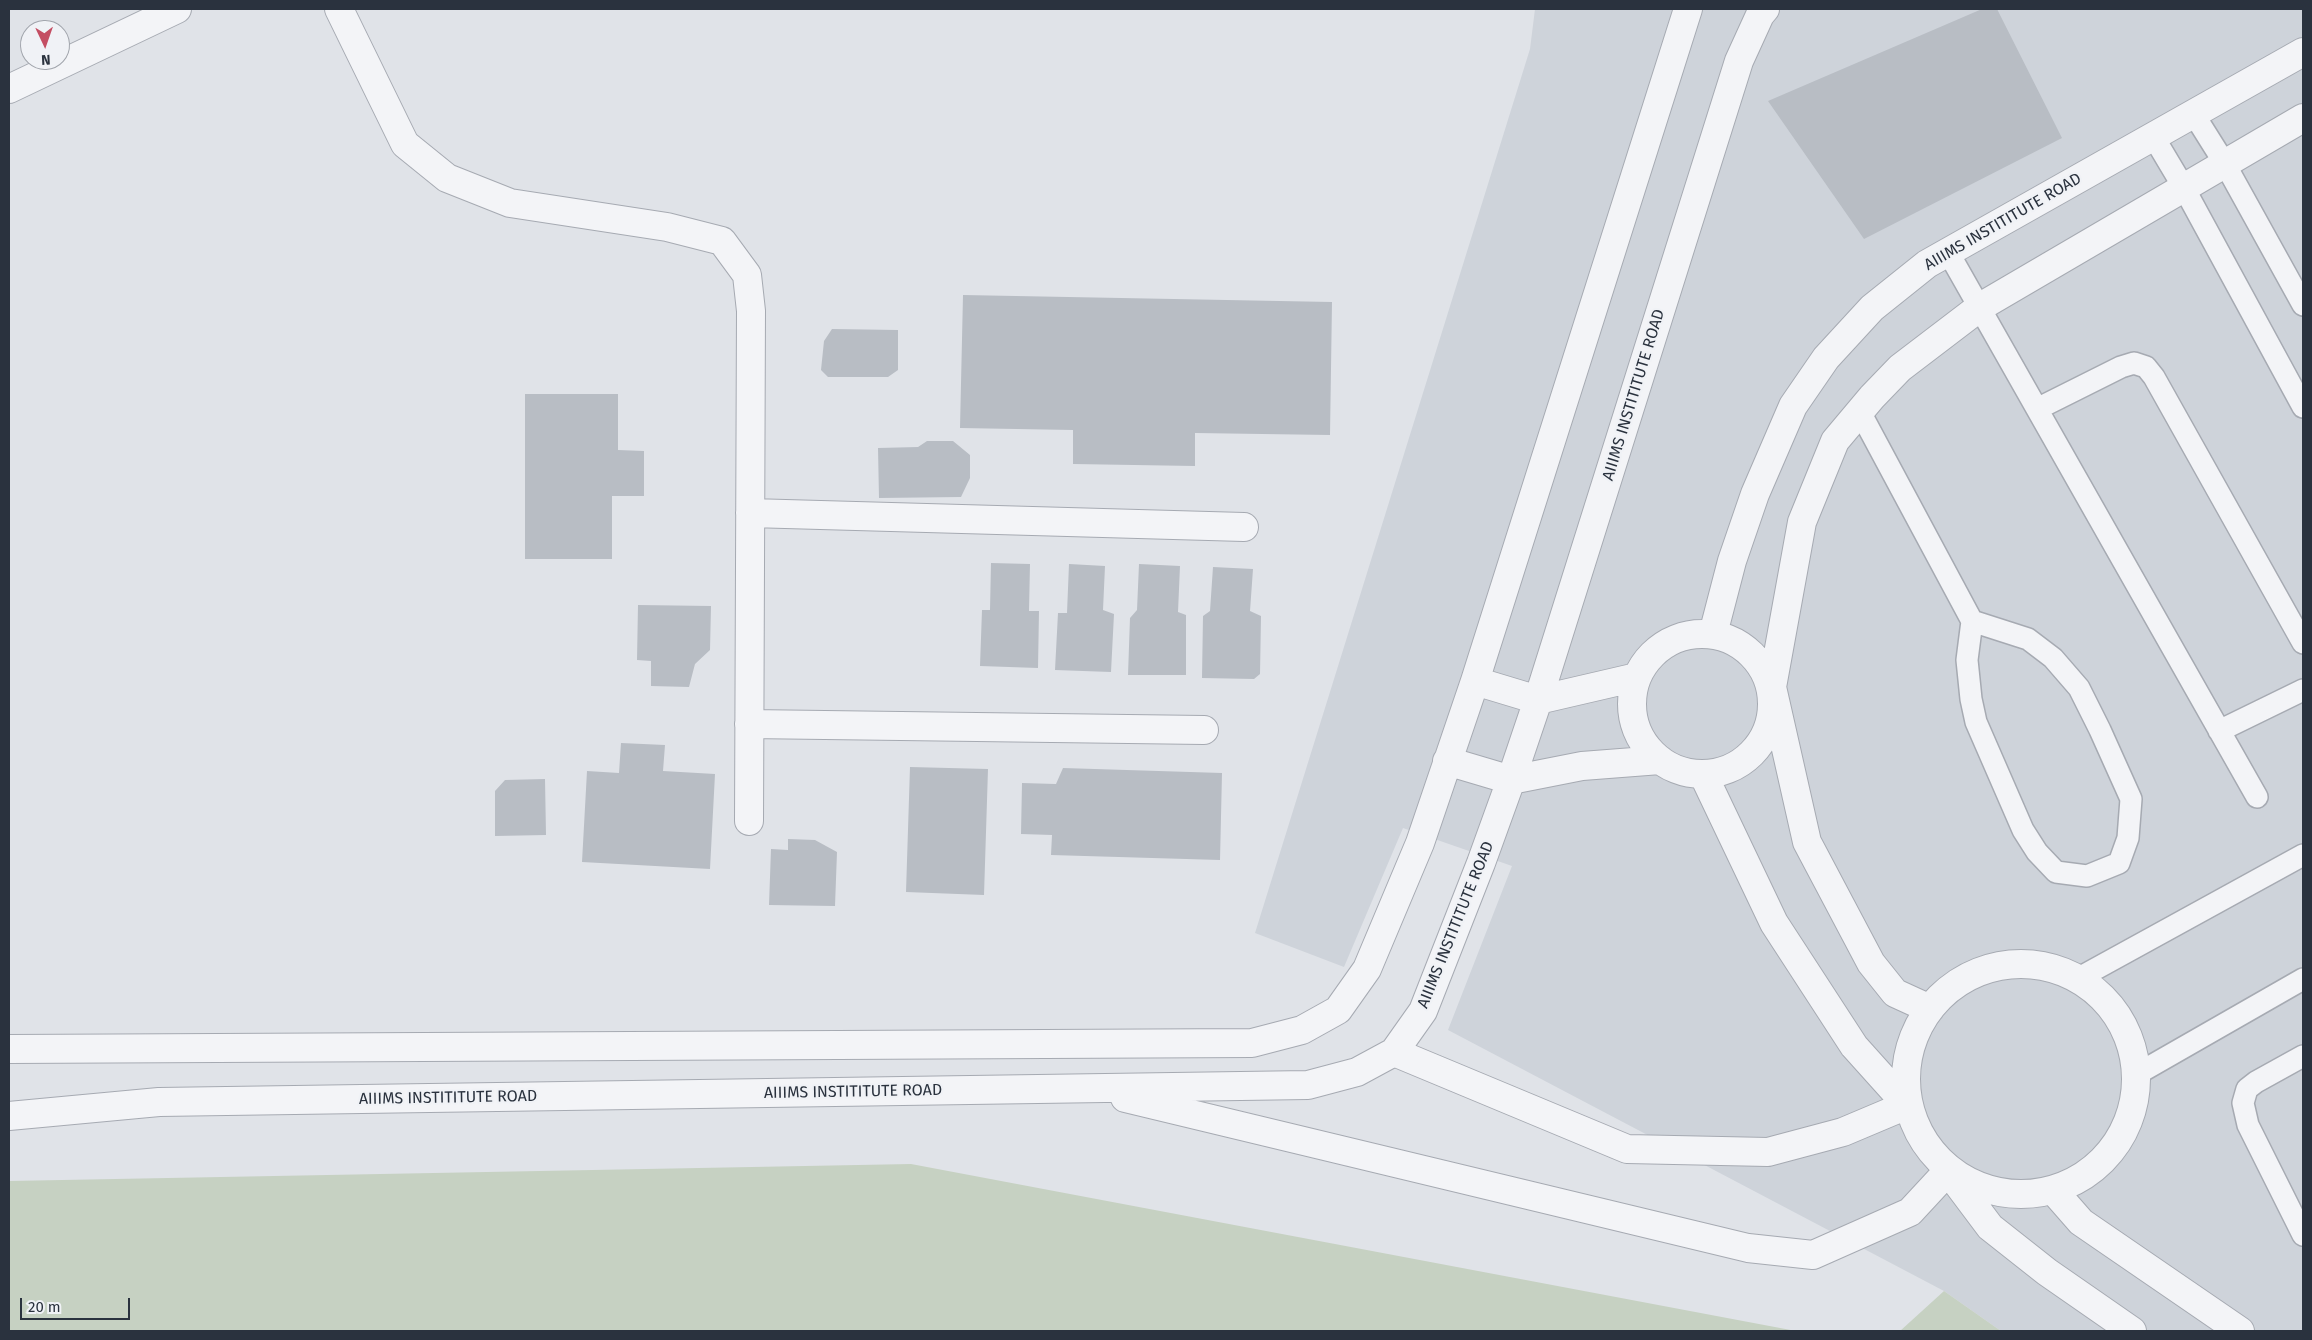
<!DOCTYPE html>
<html>
<head>
<meta charset="utf-8">
<style>
  body { margin:0 }
  #map { position:relative; width:2312px; height:1340px; overflow:hidden; background:#e0e3e8; font-family:"Fira Sans",sans-serif }
  canvas { display:block }
  .frame { position:absolute; inset:0; border:10px solid #2a323e; pointer-events:none }
  .north { position:absolute; left:20px; top:20px; width:50px; height:50px; box-sizing:border-box; background:#f0f2f6; border:1px solid #a1a5ac; border-radius:50%; rotate:177deg; font-size:14px; font-weight:700; line-height:20px; text-align:center; color:#2a323e }
  .north::after { content:''; display:block; margin:auto; width:18px; height:22px; background:#c44e63; clip-path:polygon(50% 0,100% 100%,50% 72%,0 100%) }
  .scale { position:absolute; left:20px; top:1298px; width:110px; height:22px; box-sizing:border-box; border:2px solid #2a323e; border-top:0; padding-left:6px; font-size:15px; line-height:18px; white-space:nowrap; color:#2a323e; -webkit-text-stroke:4px #f0f2f6; paint-order:stroke }
</style>
</head>
<body>
<div id="map">
<canvas width="2312" height="1340"></canvas>
<div class="frame"></div>
<div class="north">N</div>
<div class="scale">20 m</div>
</div>
<script>
const g = document.querySelector('canvas').getContext('2d');
g.lineJoin = 'round';
function fillPath(path, color) {
  g.fillStyle = color;
  g.fill(path, 'evenodd');
}
function poly(rows) {
  const path = new Path2D();
  for (const r of rows) {
    if (r.length === 3) {
      path.moveTo(r[0] + r[2], r[1]);
      path.arc(r[0], r[1], r[2], 0, 2 * Math.PI);
      continue;
    }
    path.moveTo(r[0], r[1]);
    for (let i = 2; i < r.length; i += 2) path.lineTo(r[i], r[i + 1]);
  }
  return path;
}
function strokePath(path, color, width, dash) {
  g.strokeStyle = color;
  g.lineWidth = width;
  g.lineCap = dash ? 'butt' : 'round';
  g.setLineDash(dash || []);
  g.stroke(path);
}
function write(font, color, halo, rows, align = 'center') {
  g.font = font + ' "Fira Sans",sans-serif';
  g.lineWidth = 4.5;
  g.setLineDash([]);
  g.textBaseline = 'middle';
  g.strokeStyle = halo;
  g.fillStyle = color;
  for (const [text, x, y, turn = 0] of rows) {
    g.save();
    g.translate(x, y);
    g.rotate((+turn || 0) * Math.PI / 180);
    g.textAlign = isNaN(turn) ? turn : align;
    if (halo) g.strokeText(text, 0, 0);
    g.fillText(text, 0, 0);
    g.restore();
  }
}
fillPath(poly([
  [1535,9,2303,9,2303,1331,2001,1331,1944,1291,1448,1030,1512,866,1403,828,1344,967,1255,933,1530,49]
]), '#ced3da');
fillPath(poly([
  [911,1164,1796,1331,9,1331,9,1181],
  [1944,1291,2001,1331,1900,1331]
]), '#c6d1c2');
fillPath(poly([
  [1982,9,1997,9,2062,138,1864,239,1768,101],
  [963,295,1332,302,1330,435,1195,433,1195,466,1073,464,1073,430,960,428],
  [832,329,898,330,898,370,888,377,828,377,821,370,824,341],
  [525,394,618,394,618,450,644,451,644,496,612,496,612,559,525,559],
  [927,441,953,441,970,455,970,478,961,497,879,498,878,448,918,447],
  [991,563,1030,564,1029,611,1039,611,1038,668,980,666,982,610,990,610],
  [1069,564,1105,566,1103,610,1114,614,1111,672,1055,670,1058,613,1067,613],
  [1139,564,1180,566,1178,612,1186,615,1186,675,1128,675,1130,618,1137,610],
  [1213,567,1253,569,1250,611,1261,616,1260,674,1254,679,1202,678,1203,616,1210,611],
  [638,605,711,606,710,650,695,664,689,687,651,686,651,661,637,660],
  [621,743,665,745,663,771,715,774,710,869,582,862,587,771,619,773],
  [910,767,988,769,984,895,906,892],
  [1063,768,1222,773,1220,860,1051,855,1052,835,1021,834,1022,783,1056,784],
  [545,779,546,835,495,836,495,791,505,780],
  [788,839,815,840,837,852,835,906,769,905,771,849,788,850]
]), '#b8bdc4');
const service = poly([
  [2193,113,2225,164,2303,305],
  [2153,136,2184,188,2303,407],
  [1948,252,2037,409,2121,367,2134,363,2146,367,2154,377,2303,643],
  [2037,409,2257,797],
  [1860,412,1972,621,2028,639,2053,658,2079,688,2100,730,2131,799,2128,838,2119,863,2087,876,2056,872,2037,852,2023,830,1976,722,1971,699,1967,660,1972,621],
  [2219,731,2303,690],
  [2079,978,2303,855],
  [2303,1056,2256,1082,2247,1089,2243,1103,2248,1125,2303,1235],
  [2137,1074,2303,979]
]);
const minor = poly([
  [339,9,405,144,447,178,510,203,667,227,722,241,747,275,751,311,749,821],
  [750,513,1244,527],
  [749,724,1204,730]
]);
const tertiary = poly([
  [9,89,177,9],
  [1713,634,1732,561,1755,494,1793,406,1826,358,1872,308,1927,264,2303,52],
  [1702,704,70],
  [1475,681,1538,700,1637,677],
  [1447,761,1511,780,1582,766,1660,760],
  [2021,1079,115],
  [1930,1009,1895,993,1871,963,1807,842,1772,687,1802,522,1835,441,1872,397,1900,368,1980,307,2303,118],
  [9,1049,1252,1043,1302,1030,1338,1010,1367,969,1420,843,1475,681,1688,9],
  [1394,1052,1627,1149,1768,1152,1843,1132,1907,1105,1854,1046,1774,923,1703,774],
  [1125,1098,1748,1248,1813,1255,1910,1212,1948,1171],
  [9,1116,159,1102,1308,1085,1357,1072,1394,1052,1423,1011,1481,863,1511,780,1538,700,1739,61,1760,15,1765,9],
  [1951,1175,1990,1227,2047,1272,2132,1331],
  [2053,1190,2081,1222,2240,1331]
]);
strokePath(service, '#a6aab2', 24);
strokePath(minor, '#a6aab2', 30);
strokePath(tertiary, '#a6aab2', 30);
strokePath(service, '#f3f4f7', 21);
strokePath(minor, '#f3f4f7', 28);
strokePath(tertiary, '#f3f4f7', 28);
write('16px', '#2a323e', '#f0f2f6', [
  ["AIIIMS INSTITITUTE ROAD",2003,222,-30],
  ["AIIIMS INSTITITUTE ROAD",1634,395,-73],
  ["AIIIMS INSTITITUTE ROAD",1456,925,-68],
  ["AIIIMS INSTITITUTE ROAD",853,1092,-1],
  ["AIIIMS INSTITITUTE ROAD",448,1098,-1]
]);
</script>
</body>
</html>
